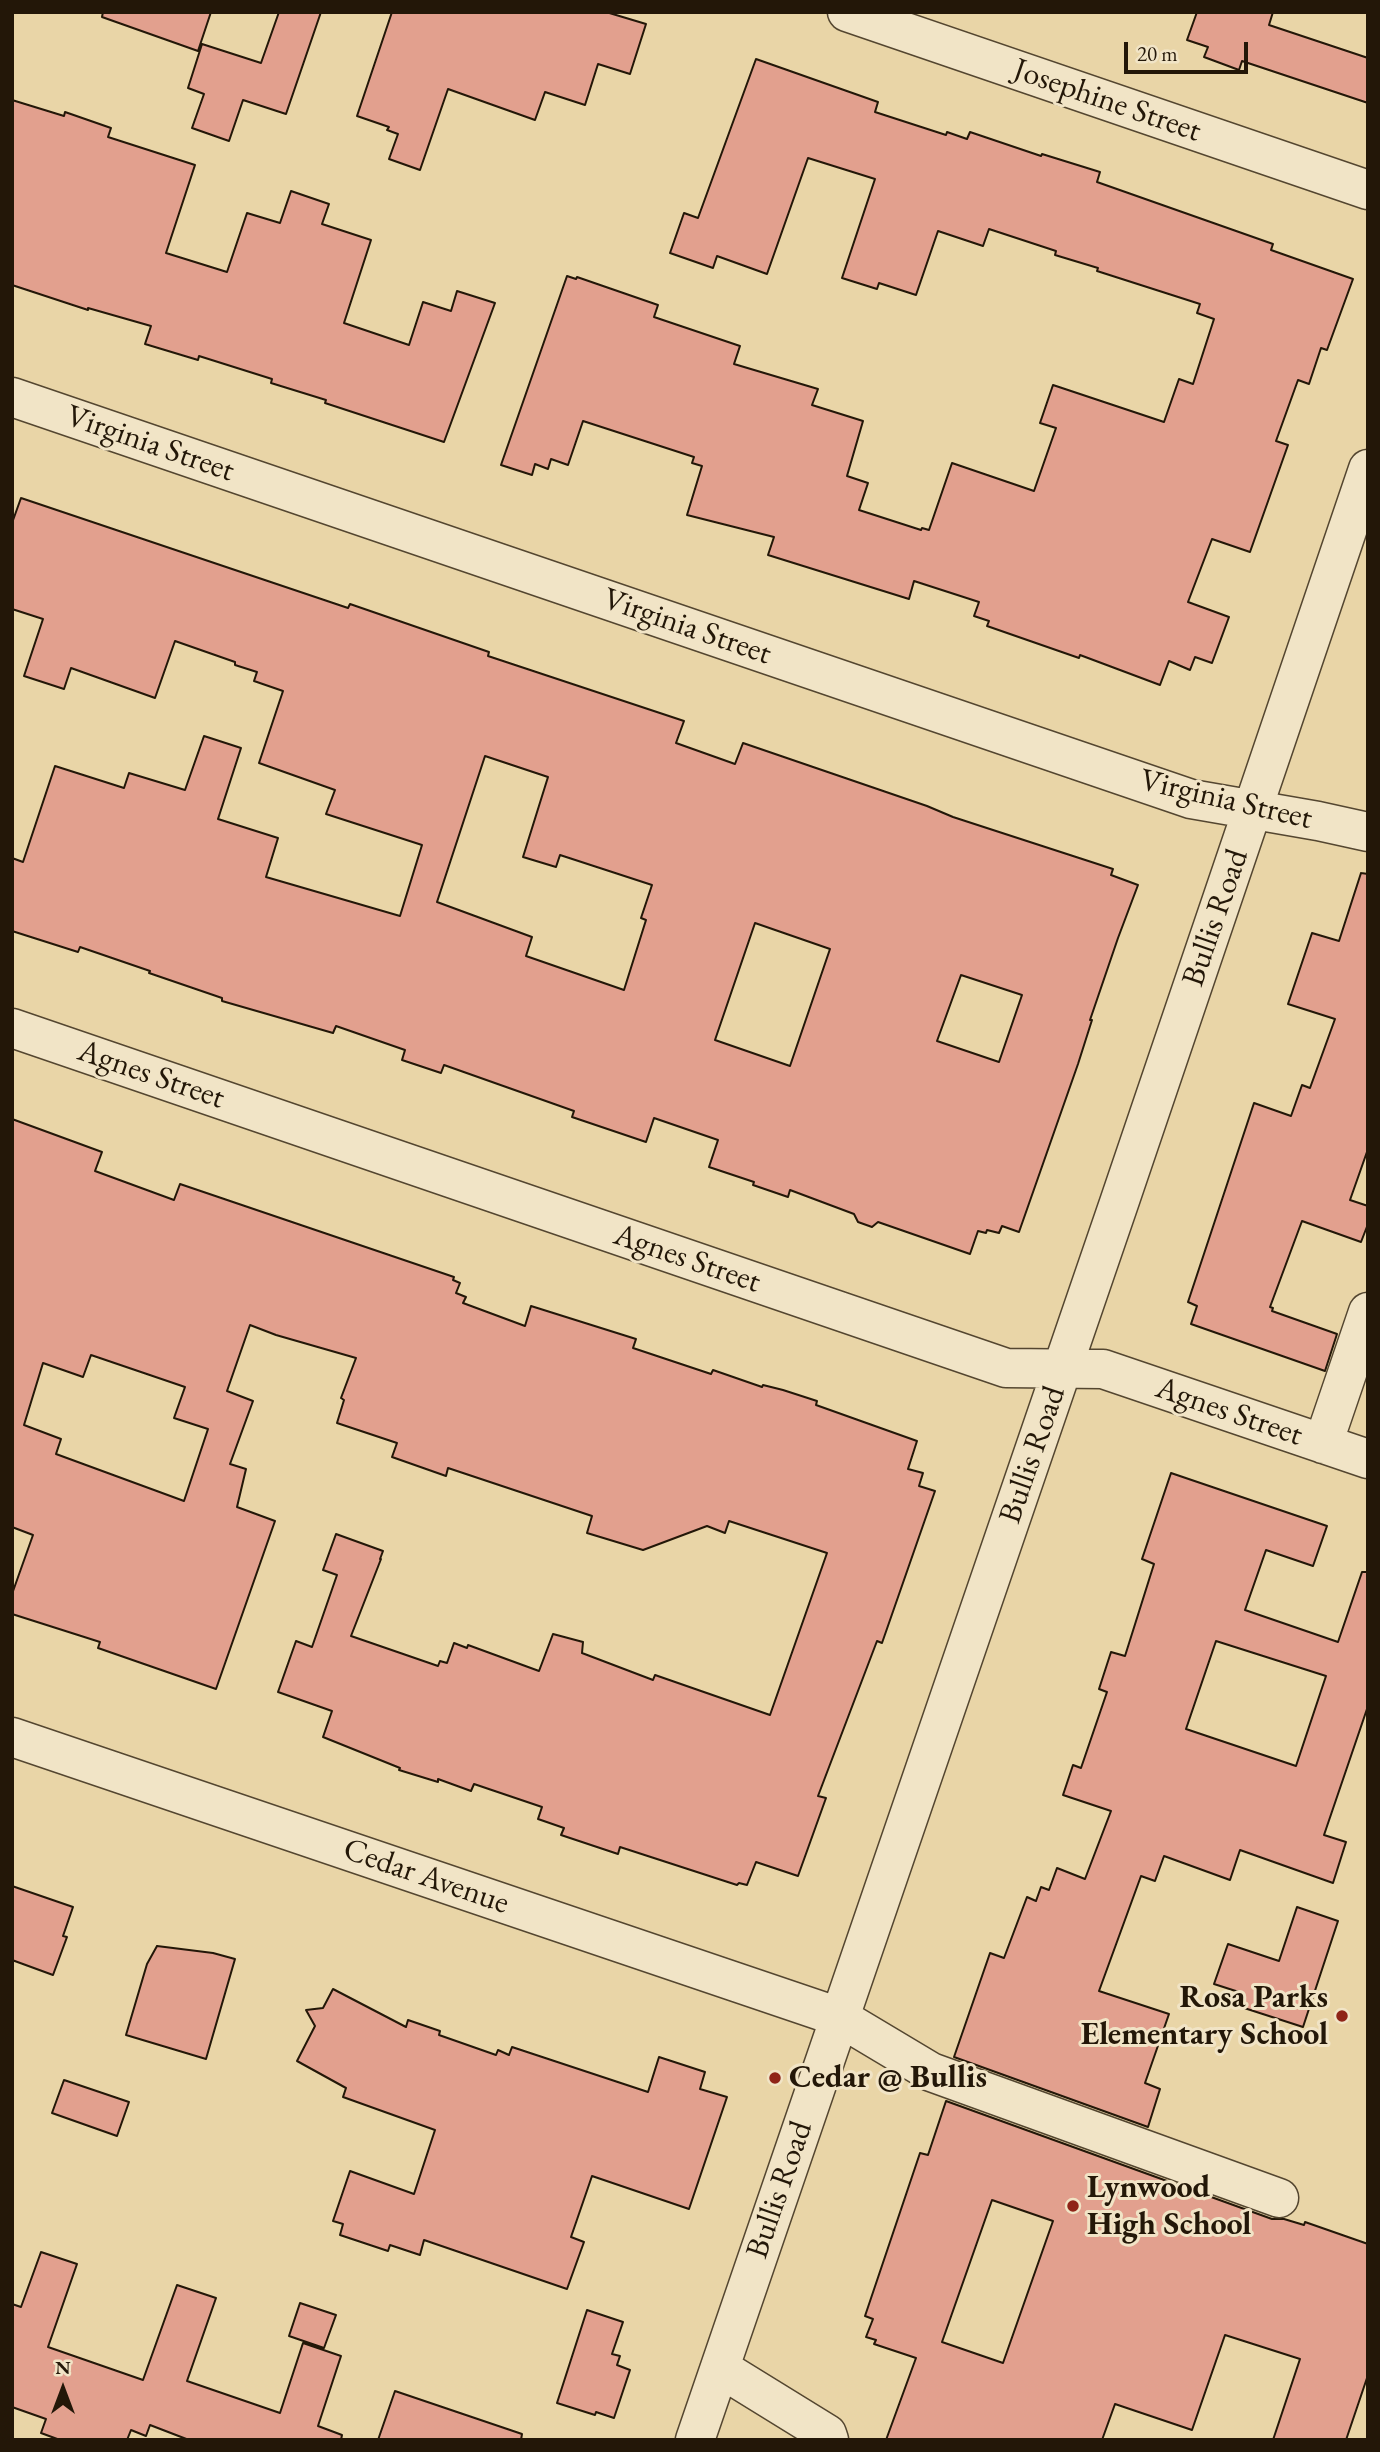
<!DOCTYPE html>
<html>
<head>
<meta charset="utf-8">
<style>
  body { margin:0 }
  #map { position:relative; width:1380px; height:2452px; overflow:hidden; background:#e9d5a7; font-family:"EB Garamond",serif }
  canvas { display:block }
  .frame { position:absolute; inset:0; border:14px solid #231708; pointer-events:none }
  .north { position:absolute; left:28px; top:2354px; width:70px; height:70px; -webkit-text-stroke:5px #f1e4c6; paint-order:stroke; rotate:0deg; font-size:19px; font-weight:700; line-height:28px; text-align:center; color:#231708 }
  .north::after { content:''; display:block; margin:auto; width:24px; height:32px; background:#231708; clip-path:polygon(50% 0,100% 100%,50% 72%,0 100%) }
  .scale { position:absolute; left:1124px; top:42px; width:124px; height:32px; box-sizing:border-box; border:4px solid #231708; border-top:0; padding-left:9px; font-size:21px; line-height:24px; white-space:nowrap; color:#231708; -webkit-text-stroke:5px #f1e4c6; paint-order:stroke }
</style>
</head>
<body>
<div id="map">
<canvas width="1380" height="2452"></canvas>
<div class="frame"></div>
<div class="north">N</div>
<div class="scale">20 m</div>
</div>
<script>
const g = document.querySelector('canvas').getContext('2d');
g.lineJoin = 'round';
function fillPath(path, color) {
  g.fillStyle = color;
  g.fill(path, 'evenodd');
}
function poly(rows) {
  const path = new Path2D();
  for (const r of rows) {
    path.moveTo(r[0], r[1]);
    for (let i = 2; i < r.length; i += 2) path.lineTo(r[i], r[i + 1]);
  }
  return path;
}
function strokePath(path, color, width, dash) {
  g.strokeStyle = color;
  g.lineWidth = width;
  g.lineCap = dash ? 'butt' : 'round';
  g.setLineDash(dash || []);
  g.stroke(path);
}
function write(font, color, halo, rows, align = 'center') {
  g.font = font + ' "EB Garamond",serif';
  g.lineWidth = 6;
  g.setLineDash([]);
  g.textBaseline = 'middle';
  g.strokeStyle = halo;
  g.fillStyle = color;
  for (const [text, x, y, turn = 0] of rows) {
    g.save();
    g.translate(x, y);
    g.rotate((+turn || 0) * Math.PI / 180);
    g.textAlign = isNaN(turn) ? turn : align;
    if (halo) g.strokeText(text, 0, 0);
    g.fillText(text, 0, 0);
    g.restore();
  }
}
const building = poly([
  [103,12,211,12,198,51,102,17,103,12],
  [279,12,321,12,286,114,243,100,229,141,192,128,204,94,188,88,202,44,261,63,279,12],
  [392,12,606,12,646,24,630,74,598,64,585,105,545,92,535,120,448,89,420,170,389,159,398,134,387,130,389,127,357,116,392,12],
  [1197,12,1273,12,1269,25,1368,58,1368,103,1242,61,1239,70,1204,57,1208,47,1187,40,1197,12],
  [756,59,878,102,875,112,946,135,947,132,967,139,970,132,1041,156,1042,154,1100,172,1097,182,1273,244,1271,250,1353,279,1327,350,1321,348,1309,384,1298,380,1276,441,1288,445,1250,552,1212,539,1188,602,1229,617,1212,663,1195,657,1190,670,1169,661,1160,685,1080,655,1079,658,987,626,989,621,974,616,979,602,914,581,909,599,768,555,774,537,687,515,702,466,692,463,694,457,583,421,568,465,551,459,548,469,535,464,532,475,501,465,567,276,576,279,577,277,658,305,654,317,740,346,734,364,818,389,812,405,863,421,847,476,868,483,859,510,921,530,922,528,929,530,952,463,1034,491,1056,428,1040,423,1053,385,1164,422,1179,379,1193,384,1214,319,1197,313,1200,304,1097,271,1098,268,1055,255,1056,251,989,229,983,246,938,231,916,295,879,283,877,289,842,278,875,179,808,158,767,274,717,256,713,268,670,253,684,213,698,218,756,59],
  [12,100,64,116,65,112,111,128,108,137,195,165,166,253,227,272,247,213,280,223,291,191,329,204,322,224,371,240,344,323,409,345,423,302,451,311,457,291,495,303,444,442,325,403,326,400,271,383,272,379,199,356,198,360,145,344,151,326,88,308,88,310,12,285,12,100],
  [21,498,348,608,350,604,489,652,488,656,684,721,676,743,735,764,743,743,927,806,953,817,1113,869,1111,875,1138,885,1118,938,1090,1020,1092,1020,1078,1064,1019,1232,1002,1226,999,1233,987,1230,986,1233,978,1231,970,1254,878,1222,872,1227,858,1222,854,1214,790,1190,788,1197,753,1185,754,1182,709,1167,718,1140,654,1118,646,1142,572,1117,574,1111,444,1065,441,1073,402,1060,405,1050,336,1026,333,1033,222,1001,222,998,149,973,150,971,80,947,78,952,12,931,12,858,23,862,55,766,124,788,129,773,185,790,204,736,241,748,218,819,278,838,266,877,400,916,422,845,326,814,335,790,259,763,283,691,254,681,257,672,235,665,235,662,175,641,155,698,71,668,64,689,24,676,43,619,12,609,12,523,21,498],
  [485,756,548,777,523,857,556,867,560,855,652,885,641,918,646,920,624,990,526,956,532,937,437,902,485,756],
  [755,923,830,949,790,1066,715,1040,755,923],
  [961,975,1022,995,999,1062,937,1041,961,975],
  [1361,873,1368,874,1368,1149,1350,1200,1368,1206,1368,1224,1361,1242,1302,1221,1270,1307,1273,1308,1272,1311,1337,1334,1325,1371,1191,1324,1197,1306,1188,1302,1254,1103,1291,1116,1302,1085,1310,1088,1335,1019,1288,1004,1312,933,1339,941,1361,873],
  [12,1119,102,1152,95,1171,174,1200,180,1184,454,1277,453,1280,460,1283,456,1293,466,1297,463,1303,525,1326,531,1306,636,1339,633,1348,711,1374,713,1370,762,1387,763,1385,783,1390,817,1401,816,1405,917,1441,908,1469,923,1473,919,1486,935,1491,882,1643,877,1641,818,1796,826,1798,798,1876,756,1862,747,1885,739,1883,737,1885,620,1847,618,1854,561,1835,564,1828,538,1819,542,1807,474,1784,471,1791,438,1779,438,1782,399,1770,400,1768,323,1737,332,1711,278,1692,296,1641,312,1647,337,1575,323,1570,336,1534,383,1551,380,1559,381,1559,351,1636,438,1666,440,1661,447,1663,454,1643,467,1648,468,1645,539,1671,553,1634,583,1642,582,1653,653,1680,655,1675,770,1715,827,1553,729,1521,725,1533,707,1526,643,1550,587,1533,592,1516,448,1468,446,1476,392,1457,397,1443,337,1423,344,1400,341,1398,356,1358,276,1335,250,1325,227,1391,253,1401,230,1464,246,1469,237,1507,275,1521,216,1689,98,1648,100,1642,12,1614,12,1594,33,1535,12,1527,12,1119],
  [91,1355,185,1387,174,1418,208,1429,184,1501,56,1454,61,1439,24,1425,43,1363,83,1377,91,1355],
  [1171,1473,1327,1526,1313,1566,1266,1550,1245,1610,1338,1642,1362,1572,1368,1572,1368,1706,1324,1835,1346,1842,1333,1883,1240,1850,1230,1880,1164,1856,1155,1881,1141,1876,1099,1991,1169,2014,1145,2083,1160,2089,1148,2127,954,2057,990,1953,1004,1958,1027,1897,1036,1901,1041,1887,1049,1890,1057,1868,1085,1879,1111,1811,1063,1795,1073,1765,1081,1768,1107,1692,1099,1689,1111,1652,1125,1656,1154,1564,1142,1559,1171,1473],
  [1216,1641,1326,1676,1296,1766,1186,1729,1216,1641],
  [12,1886,73,1907,63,1936,67,1937,53,1975,12,1960,12,1886],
  [1297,1907,1338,1921,1303,2027,1238,2006,1242,1993,1214,1984,1228,1944,1279,1961,1297,1907],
  [157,1946,213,1953,235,1959,206,2059,126,2035,147,1964,157,1946],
  [333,1989,406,2027,408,2020,440,2031,439,2035,496,2055,498,2050,509,2055,512,2047,648,2092,659,2057,705,2072,700,2089,727,2097,689,2209,592,2176,571,2237,584,2242,567,2289,424,2240,420,2255,390,2245,388,2251,340,2235,343,2224,333,2221,350,2171,414,2194,435,2130,343,2097,346,2088,297,2061,315,2026,306,2010,323,2008,333,1989],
  [64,2080,129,2102,117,2136,52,2113,64,2080],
  [946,2101,1272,2219,1284,2219,1304,2225,1305,2222,1368,2244,1368,2375,1346,2440,1273,2440,1300,2359,1225,2335,1192,2430,1115,2404,1102,2440,886,2440,916,2358,874,2344,876,2340,866,2337,873,2319,865,2316,920,2153,928,2155,946,2101],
  [992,2200,1053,2221,1003,2363,942,2342,992,2200],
  [41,2252,77,2264,48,2347,143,2380,177,2285,216,2298,187,2381,280,2413,303,2343,341,2356,318,2426,342,2435,341,2440,189,2440,150,2425,146,2436,131,2430,127,2440,60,2440,41,2433,46,2419,12,2407,12,2304,21,2307,41,2252],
  [300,2303,336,2315,324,2348,289,2336,300,2303],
  [587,2310,623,2322,612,2354,620,2356,617,2365,630,2370,614,2418,596,2412,595,2415,557,2403,587,2310],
  [395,2391,522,2434,521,2440,378,2440,395,2391]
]);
fillPath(building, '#e2a08e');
strokePath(building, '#231708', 2);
const minor = poly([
  [847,12,1368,190],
  [12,397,1191,799,1318,821,1368,832],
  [12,1028,1006,1368,1103,1369,1368,1459],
  [1323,1444,1368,1312],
  [12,1737,839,2017,931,2072,1279,2198],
  [720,2368,827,2434,829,2440],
  [695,2440,1119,1203,1368,469]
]);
strokePath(minor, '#544630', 41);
strokePath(minor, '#f1e4c6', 38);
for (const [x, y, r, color] of [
  [1342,2016,7,"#8f2418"],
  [775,2078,7,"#8f2418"],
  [1073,2206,7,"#8f2418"]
]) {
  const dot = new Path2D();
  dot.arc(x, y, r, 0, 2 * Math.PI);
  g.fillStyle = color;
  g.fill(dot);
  strokePath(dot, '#f1e4c6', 2.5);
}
write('32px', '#231708', '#f1e4c6', [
  ["Josephine Street",1107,101,19],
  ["Virginia Street",150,444,19],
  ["Virginia Street",687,627,19],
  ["Virginia Street",1226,800,13],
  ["Bullis Road",1216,918,-71],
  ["Agnes Street",151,1075,19],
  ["Agnes Street",687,1259,19],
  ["Agnes Street",1229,1412,19],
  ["Bullis Road",1033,1455,-71],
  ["Cedar Avenue",426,1877,19],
  ["Bullis Road",780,2190,-71]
]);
write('bold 32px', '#231708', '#f1e4c6', [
  ["Rosa Parks",1328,1998,"right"],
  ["Elementary School",1328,2035,"right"],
  ["Cedar @ Bullis",789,2078],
  ["Lynwood",1087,2188],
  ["High School",1087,2225]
], 'left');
</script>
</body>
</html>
